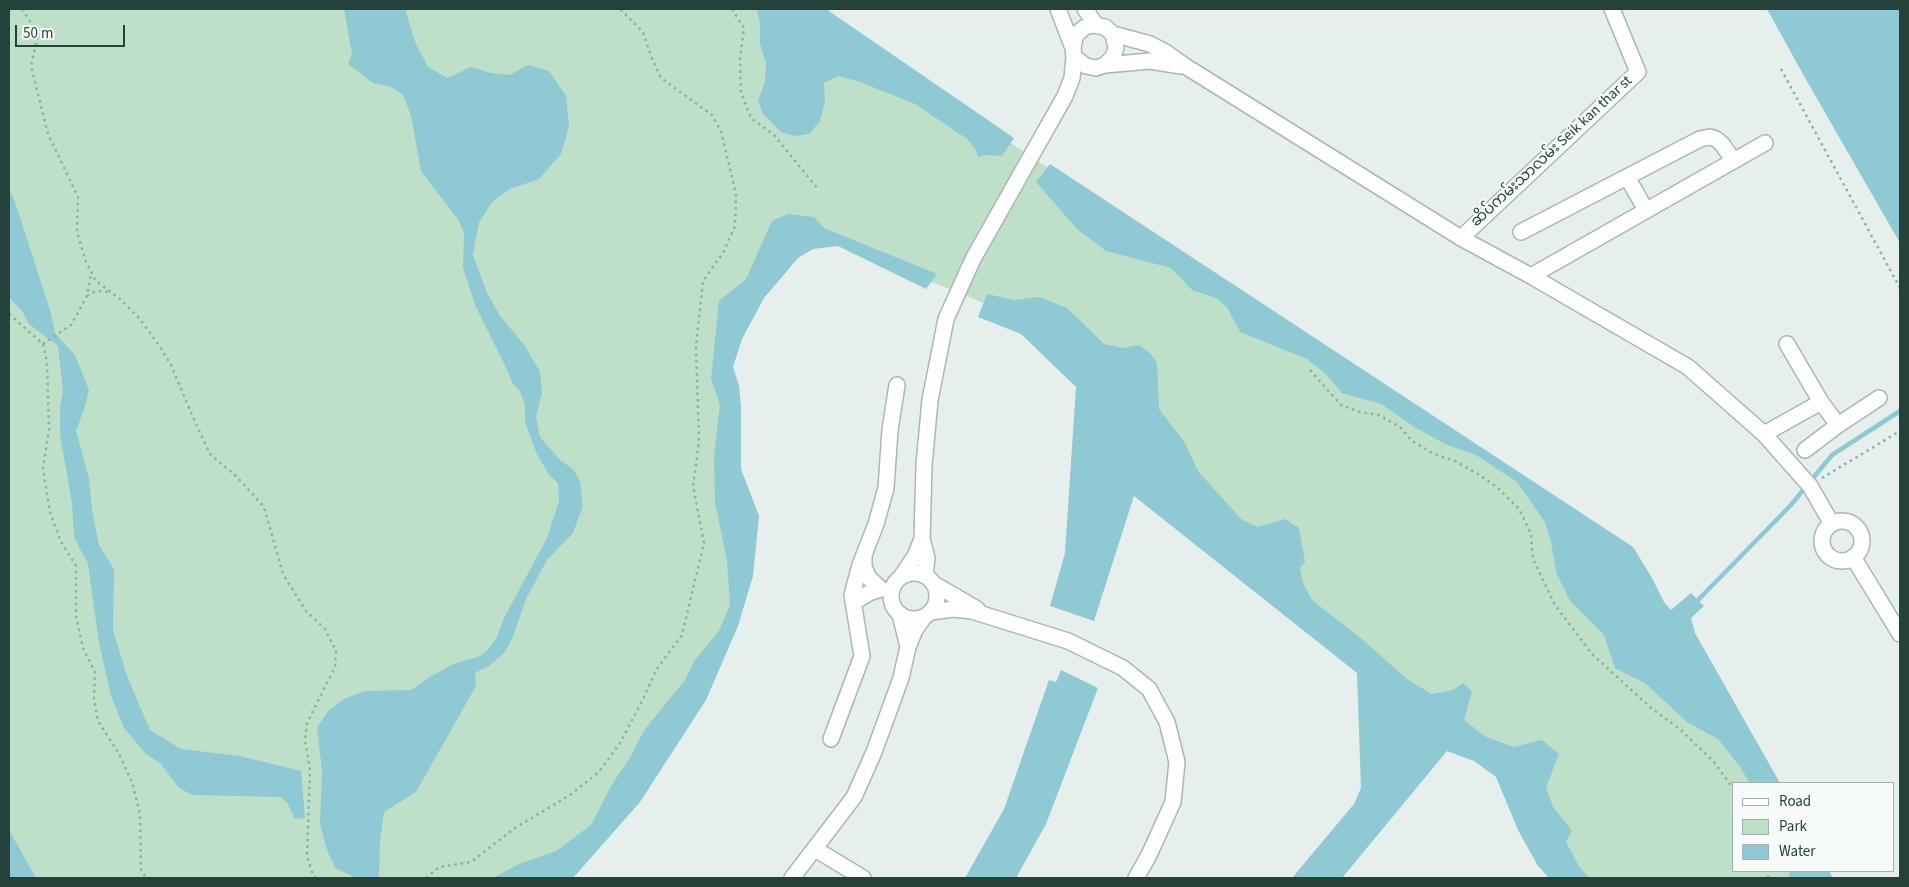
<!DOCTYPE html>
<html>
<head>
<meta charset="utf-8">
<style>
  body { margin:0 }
  #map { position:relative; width:1909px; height:887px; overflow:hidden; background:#e6efeb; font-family:"Source Sans 3",sans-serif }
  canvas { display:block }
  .frame { position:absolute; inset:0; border:10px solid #24423a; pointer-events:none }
  .legend { position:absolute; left:1732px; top:782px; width:162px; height:90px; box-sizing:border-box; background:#f7fbf9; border:1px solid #a3b1ad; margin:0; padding:6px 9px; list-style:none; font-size:15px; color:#24423a }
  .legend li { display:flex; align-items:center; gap:10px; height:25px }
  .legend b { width:25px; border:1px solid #a3b1ad }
  .scale { position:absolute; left:15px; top:25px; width:110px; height:22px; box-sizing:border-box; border:2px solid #24423a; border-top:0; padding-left:6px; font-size:15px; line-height:18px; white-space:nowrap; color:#24423a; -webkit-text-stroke:4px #f7fbf9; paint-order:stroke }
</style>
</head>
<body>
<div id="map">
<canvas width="1909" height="887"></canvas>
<div class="frame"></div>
<ul class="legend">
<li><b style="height:6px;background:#fff"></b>Road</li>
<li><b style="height:14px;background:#bfe0c8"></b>Park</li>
<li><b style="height:14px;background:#8ec9d4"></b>Water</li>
</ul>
<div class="scale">50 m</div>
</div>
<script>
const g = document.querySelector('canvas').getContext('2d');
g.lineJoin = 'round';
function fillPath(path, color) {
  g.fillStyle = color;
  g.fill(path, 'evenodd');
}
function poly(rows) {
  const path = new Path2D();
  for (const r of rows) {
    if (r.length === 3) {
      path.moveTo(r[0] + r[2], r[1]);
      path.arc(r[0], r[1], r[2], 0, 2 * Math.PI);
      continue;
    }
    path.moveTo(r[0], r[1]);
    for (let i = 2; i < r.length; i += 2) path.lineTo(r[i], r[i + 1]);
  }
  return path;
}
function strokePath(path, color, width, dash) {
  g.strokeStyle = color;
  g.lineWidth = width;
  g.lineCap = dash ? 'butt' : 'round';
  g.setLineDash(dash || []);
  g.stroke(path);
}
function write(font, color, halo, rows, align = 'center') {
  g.font = font + ' "Source Sans 3","Noto Sans Myanmar",sans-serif';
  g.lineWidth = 4;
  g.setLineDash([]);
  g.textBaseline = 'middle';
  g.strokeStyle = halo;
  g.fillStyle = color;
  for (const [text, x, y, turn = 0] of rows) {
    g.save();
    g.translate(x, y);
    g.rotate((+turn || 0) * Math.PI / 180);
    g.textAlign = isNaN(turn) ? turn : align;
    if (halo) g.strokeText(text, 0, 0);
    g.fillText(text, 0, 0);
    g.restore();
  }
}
fillPath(poly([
  [9,9,808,9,1624,549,1773,783,1733,783,1733,871,1823,871,1828,878,1571,878,1523,785,1157,494,1057,333,812,233,724,351,736,610,556,878,19,878,9,860]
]), '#bfe0c8');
fillPath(poly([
  [344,9,405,9,415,42,428,67,447,78,471,67,491,73,510,75,528,65,549,71,566,96,569,126,561,154,539,179,510,189,493,201,479,222,473,255,487,293,501,317,525,346,540,372,542,392,536,417,540,437,560,460,573,469,580,481,583,506,573,533,547,560,527,597,512,639,504,653,489,666,475,673,476,686,416,792,384,812,380,841,379,878,356,878,335,868,327,850,320,824,322,770,317,728,329,710,346,698,365,691,411,690,430,677,453,664,480,656,488,650,497,637,504,618,547,538,559,501,558,483,549,475,536,452,525,422,525,405,520,391,513,384,503,361,476,307,463,268,464,233,459,221,421,171,411,115,403,95,391,87,373,83,348,64,352,54],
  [757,9,826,9,1014,138,1002,156,988,155,978,157,976,150,967,139,915,104,860,82,838,76,824,83,825,101,820,121,809,134,796,136,781,132,763,114,758,101,765,82,766,63,760,44,760,25],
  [1767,9,1900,9,1900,243,1804,76],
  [1050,164,1633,547,1652,578,1664,602,1671,610,1691,593,1704,606,1691,618,1695,633,1780,783,1750,783,1740,767,1718,739,1687,722,1646,684,1615,668,1604,635,1570,601,1556,572,1551,542,1545,522,1517,482,1476,455,1447,445,1416,428,1381,404,1342,393,1326,374,1307,359,1240,332,1227,307,1216,298,1192,290,1171,268,1106,251,1077,229,1036,182],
  [9,190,14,199,50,310,55,333,75,355,89,390,84,410,76,431,89,478,92,510,99,545,114,569,113,630,127,676,150,730,181,749,240,756,301,771,305,818,295,819,287,803,281,797,192,795,179,788,160,763,146,754,124,728,111,696,99,643,88,564,74,537,72,503,60,435,60,407,63,391,58,346,29,324,22,311,9,297],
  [788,214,814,217,824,228,937,274,926,289,838,246,813,249,798,258,764,298,742,339,733,367,739,385,741,408,741,469,759,516,753,576,738,626,706,700,640,802,573,878,493,878,519,864,556,851,591,825,612,784,628,761,645,729,685,680,694,661,719,631,730,605,727,561,715,502,714,456,720,405,711,379,719,301,746,279,772,221],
  [987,294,1014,300,1039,297,1067,308,1104,344,1123,348,1139,345,1150,353,1157,363,1159,409,1185,443,1198,471,1241,519,1257,527,1285,519,1299,528,1305,562,1300,568,1303,583,1312,600,1363,640,1408,680,1432,694,1453,690,1463,683,1472,691,1464,720,1486,737,1514,747,1542,740,1559,754,1546,787,1553,807,1572,831,1566,842,1579,866,1589,878,1549,878,1538,866,1518,830,1496,777,1474,761,1447,751,1342,878,1292,878,1354,804,1361,788,1357,673,1134,496,1094,621,1050,606,1065,553,1076,387,1021,334,978,317],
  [1061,670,1098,688,1046,824,1016,878,965,878,1004,809,1049,680,1056,682],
  [9,829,9,830,36,878,9,878],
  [1789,871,1829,871,1833,878,1789,878]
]), '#8ec9d4');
strokePath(poly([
  [1698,600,1791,505,1832,455,1900,411]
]), '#8ec9d4', 4.5);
const minor = poly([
  [1058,9,1073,48],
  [1085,9,1096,25],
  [1094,25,1105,27,1113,34,1116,48,1113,57,1105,65,1096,68,1086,66,1074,57,1073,48,1075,37,1079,32,1085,27,1094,25],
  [1113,34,1150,44,1167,53,1185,66,1461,238,1531,276,1688,367,1764,434,1810,486,1832,524],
  [1105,65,1150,61,1181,66],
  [1627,177,1646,210],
  [1521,232,1700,139,1710,137,1716,139,1722,144,1733,160],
  [1461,238,1638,72,1612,9],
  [1531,276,1765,143],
  [1838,425,1879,398],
  [1764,434,1821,402,1787,344],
  [1805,450,1838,425,1821,402],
  [1842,541,20],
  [922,539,924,465,930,400,946,319,973,259,1065,96,1072,78,1074,57],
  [1853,557,1900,634],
  [914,596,23],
  [901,577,915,556,922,539,927,558,925,576],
  [934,584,977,609],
  [854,602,869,593,881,589,869,578,864,567,864,557],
  [930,612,954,609,972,611,1068,641,1123,668,1149,689,1167,722,1177,762,1173,802,1149,855,1136,878],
  [900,614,908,647,915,630,924,617],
  [831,739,862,656,852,595,860,565,876,524,886,488,890,430,897,385],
  [815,849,863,878],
  [792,878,854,797,874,752,901,678,908,647]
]);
strokePath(minor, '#a8b8b2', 18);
strokePath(poly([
  [22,9,38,34,31,66,48,134,78,197,77,232,86,262,96,281,120,299,140,319,160,347,171,365,195,422,210,454,237,477,264,507,283,574,306,611,325,629,336,651,335,667,307,723,305,740,310,770,307,856,313,875,316,878],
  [732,9,744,28,740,59,741,93,751,118,774,135,818,189],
  [1781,69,1900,288],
  [87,296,96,291,110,292],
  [9,314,43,344,47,362,49,429,43,469,50,512,60,540,76,566,76,616,83,648,95,672,94,699,98,721,119,754,132,782,140,814,141,870,146,878],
  [43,344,71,325,87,296,91,274],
  [1310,370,1341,405,1360,412,1379,415,1400,427,1412,441,1434,454,1455,461,1478,474,1498,488,1519,509,1531,534,1533,559,1555,605,1592,654,1651,708,1681,730,1714,762,1733,788],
  [1822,478,1900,431],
  [426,878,439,867,471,862,515,828,570,795,599,772,620,743,645,695,656,670,682,635,704,543,693,486,699,441,696,346,703,281,723,253,735,226,736,194,721,131,712,115,661,78,651,56,643,32,620,9],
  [1768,878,1769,871]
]), '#86b3a5', 2.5, [2.5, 4]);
strokePath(minor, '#fff', 15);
write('15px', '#24423a', '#f7fbf9', [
  ["ဆိပ်ကမ်းသာလမ်း Seik kan thar st",1552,152,-43]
]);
</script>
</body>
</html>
